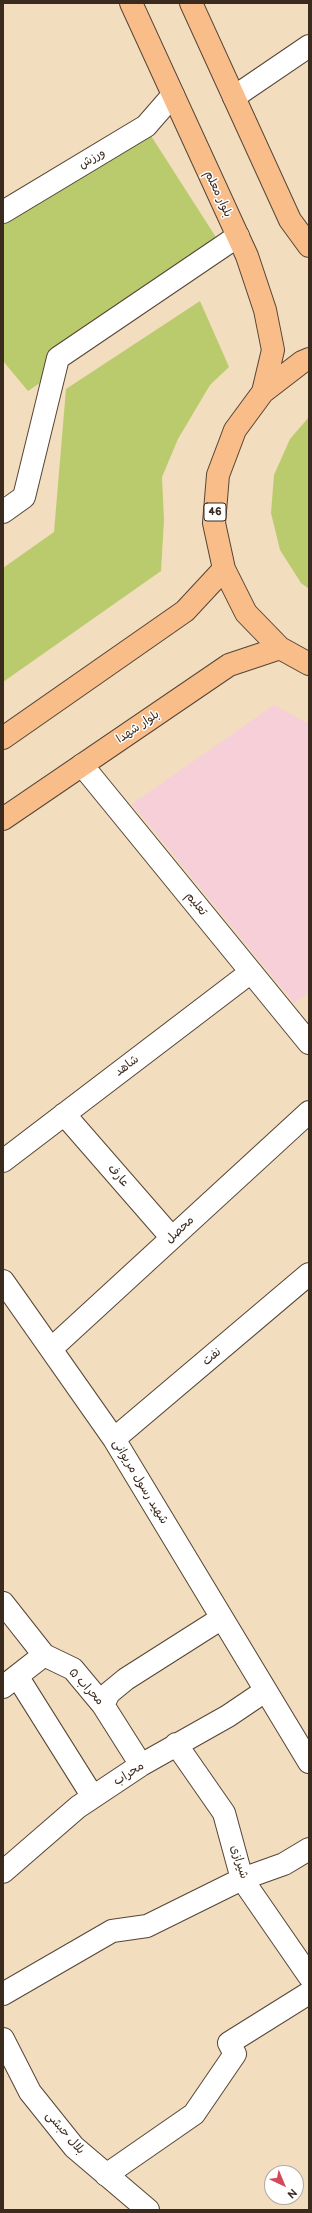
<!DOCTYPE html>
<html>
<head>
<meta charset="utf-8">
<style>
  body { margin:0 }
  #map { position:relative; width:312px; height:2213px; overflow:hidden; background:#f2ddbe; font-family:"Balsamiq Sans",sans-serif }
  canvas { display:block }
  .frame { position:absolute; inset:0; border:4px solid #3b2a1e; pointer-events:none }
  .north { position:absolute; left:264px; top:2165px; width:40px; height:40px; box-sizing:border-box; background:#fff; border:1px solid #b1aaa5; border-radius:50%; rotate:136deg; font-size:11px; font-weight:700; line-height:16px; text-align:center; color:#3b2a1e }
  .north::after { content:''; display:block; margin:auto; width:14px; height:18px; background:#d1495b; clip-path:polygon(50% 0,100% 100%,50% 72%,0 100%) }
</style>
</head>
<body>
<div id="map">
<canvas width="312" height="2213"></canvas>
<div class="frame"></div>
<div class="north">N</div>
</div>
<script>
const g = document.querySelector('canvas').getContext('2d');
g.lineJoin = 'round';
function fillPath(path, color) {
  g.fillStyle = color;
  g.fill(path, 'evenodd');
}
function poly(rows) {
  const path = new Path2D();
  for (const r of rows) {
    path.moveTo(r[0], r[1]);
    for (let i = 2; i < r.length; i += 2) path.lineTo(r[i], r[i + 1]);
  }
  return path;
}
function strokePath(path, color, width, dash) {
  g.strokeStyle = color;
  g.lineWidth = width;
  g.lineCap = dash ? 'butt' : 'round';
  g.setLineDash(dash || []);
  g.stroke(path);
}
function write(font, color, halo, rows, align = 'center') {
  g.font = font + ' "Balsamiq Sans","Playpen Sans Arabic",sans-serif';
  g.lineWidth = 3;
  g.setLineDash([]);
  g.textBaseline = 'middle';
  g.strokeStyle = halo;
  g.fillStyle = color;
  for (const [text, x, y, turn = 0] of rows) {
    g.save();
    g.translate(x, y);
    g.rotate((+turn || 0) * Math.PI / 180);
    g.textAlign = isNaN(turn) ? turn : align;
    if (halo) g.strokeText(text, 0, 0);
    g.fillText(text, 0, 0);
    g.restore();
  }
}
fillPath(poly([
  [274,705,309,724,309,992,294,1003,132,804]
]), '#f6cfd8');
fillPath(poly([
  [146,128,228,256,28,391,3,361,3,221],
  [200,301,229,367,210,385,178,439,162,477,164,520,161,571,3,682,3,568,54,532,66,389],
  [309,417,309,589,301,583,280,550,271,513,274,475,290,439]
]), '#bacb6e');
const minor = poly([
  [234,97,309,46],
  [3,212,146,126,173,95],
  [3,512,24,497,58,358,238,236],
  [82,765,309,1043],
  [64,1114,172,1238],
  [3,1161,251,972],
  [3,1281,114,1439,309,1762],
  [51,1349,309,1112],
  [114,1439,309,1274],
  [3,1603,44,1655,73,1669,103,1705,141,1765],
  [17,1676,93,1797],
  [3,1687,44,1655],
  [103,1705,109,1693,126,1679,222,1618],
  [176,1744,224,1813,242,1879,309,1976],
  [3,1872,78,1807,141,1765,228,1716,265,1691],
  [3,1994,112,1931,147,1926,242,1879,284,1864,309,1849],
  [3,2039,30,2092,74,2147,148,2210],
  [106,2175,194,2114,235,2054,229,2043,309,1993]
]);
const major = poly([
  [131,3,247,256,265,310,273,350,263,392],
  [191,3,290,220,309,246],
  [309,359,302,362,263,392,235,430,218,475,214,523,224,569,246,613,280,648,309,664],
  [3,738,185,611,224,569],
  [3,819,229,665,280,648]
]);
strokePath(minor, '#564536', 24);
strokePath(major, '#564536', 24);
strokePath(minor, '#fff', 22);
strokePath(major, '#f8bd89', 22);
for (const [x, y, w] of [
  [215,512,22]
]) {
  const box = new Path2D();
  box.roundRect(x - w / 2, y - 9, w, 18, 3);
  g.fillStyle = '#fff';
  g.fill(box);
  strokePath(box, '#3b2a1e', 1);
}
write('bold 11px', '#3b2a1e', null, [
  ["46",215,512]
]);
write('12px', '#3b2a1e', '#fff', [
  ["ورزش",92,159,-31],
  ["بلوار معلم",218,194,65],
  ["بلوار شهدا",138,727,-34],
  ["تعلیم",196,904,51],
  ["شاهد",127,1066,-37],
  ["عارف",118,1176,49],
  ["محصل",180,1230,-43],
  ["نفت",212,1357,-40],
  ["شهید رسول مریوانی",140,1482,59],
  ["محراب ۵",86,1687,47],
  ["محراب",129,1774,-33],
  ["شیرازی",239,1862,72],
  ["بلال حبشی",65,2133,49]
]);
</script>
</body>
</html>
